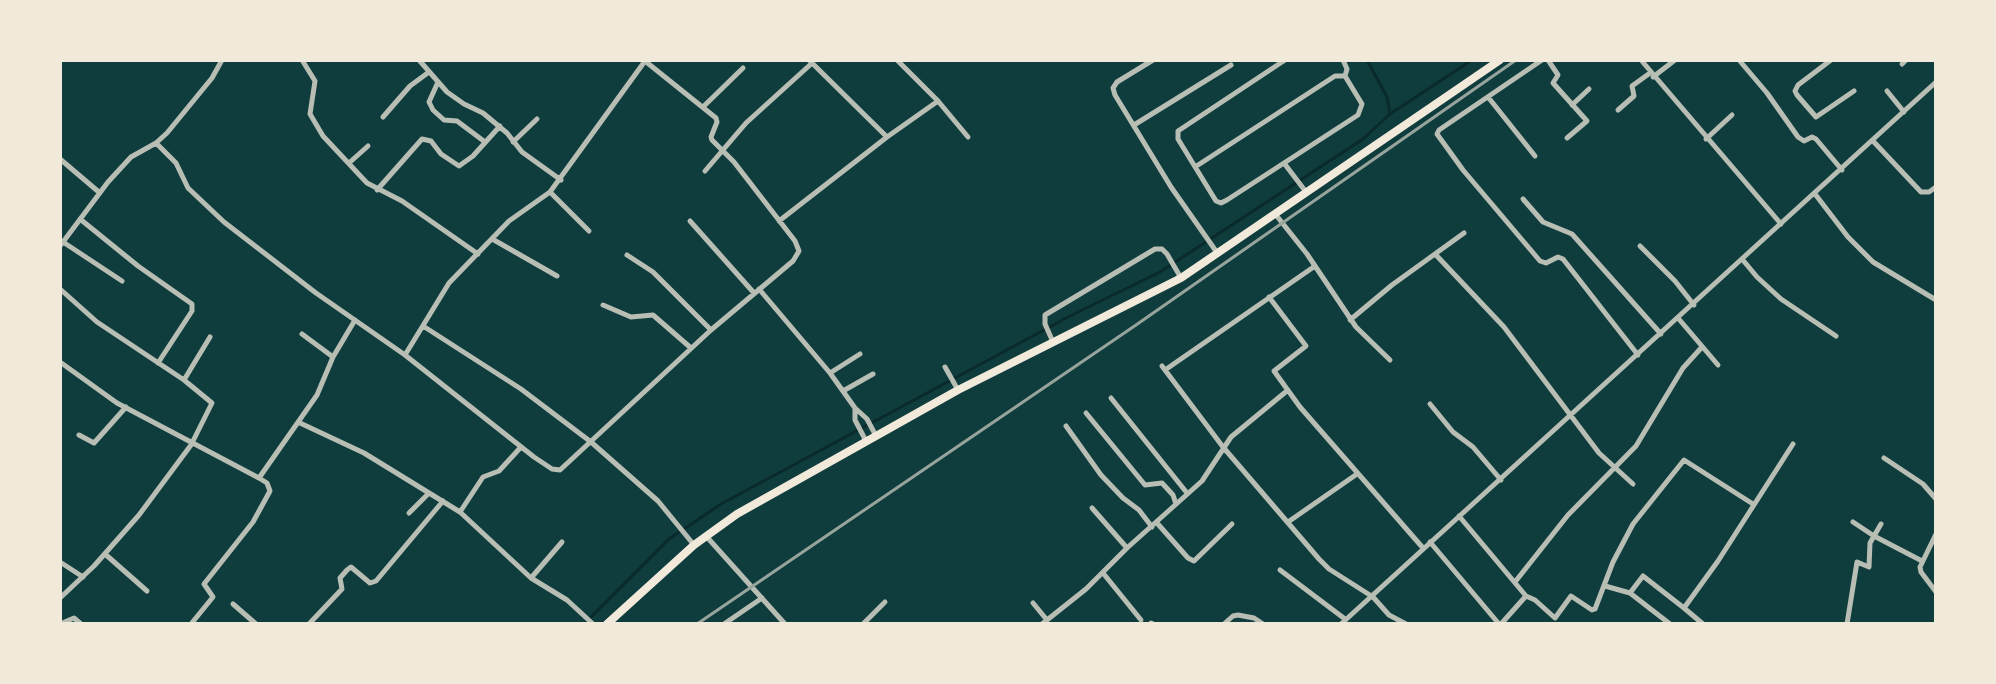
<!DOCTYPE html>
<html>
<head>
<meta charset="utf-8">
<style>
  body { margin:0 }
  #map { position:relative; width:1996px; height:684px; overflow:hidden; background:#0f3d3e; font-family:Lato,sans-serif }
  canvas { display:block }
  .frame { position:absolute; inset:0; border:62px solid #f1e9da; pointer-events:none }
</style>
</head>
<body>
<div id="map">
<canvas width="1996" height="684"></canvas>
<div class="frame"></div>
</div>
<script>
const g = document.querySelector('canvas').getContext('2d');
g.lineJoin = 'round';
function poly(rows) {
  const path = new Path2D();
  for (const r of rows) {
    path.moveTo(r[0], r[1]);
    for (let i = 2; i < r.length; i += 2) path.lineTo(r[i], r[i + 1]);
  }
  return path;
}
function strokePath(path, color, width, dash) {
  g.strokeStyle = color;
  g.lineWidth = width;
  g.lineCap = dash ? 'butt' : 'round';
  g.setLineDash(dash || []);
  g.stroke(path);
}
strokePath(poly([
  [1367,60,1387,97,1390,114],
  [584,624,669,539,721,504,1070,316,1160,272,1363,139,1390,114,1472,60]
]), '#0a2a2b', 3);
strokePath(poly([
  [302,60,315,81,310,114,323,136,367,183,402,201,478,254],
  [419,60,447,92,464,104,483,113,507,133,522,152,561,180],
  [809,60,887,137],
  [897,60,938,101,968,137],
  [1153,60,1117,82,1113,88,1115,95,1171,187,1218,254],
  [1285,60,1178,131,1178,139,1216,201,1221,203,1227,200,1358,115,1362,104,1345,76,1347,69,1343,60],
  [1542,60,1439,130,1437,134,1463,170,1540,261,1546,263,1558,257,1563,259,1638,355],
  [1548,60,1558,75,1553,83,1587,121,1567,138],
  [1641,60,1781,224],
  [1739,60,1767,93,1798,137,1804,141,1812,137,1816,139,1842,170],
  [1831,60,1798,85,1795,91,1797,95,1816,117,1854,91],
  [1902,64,1906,60],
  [1653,77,1675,60],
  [438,82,429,102,433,110,444,120,457,121,485,142],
  [1887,91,1904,112],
  [1488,97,1535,156],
  [1572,105,1589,89],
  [704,106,743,68],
  [1618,110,1634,96,1632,86,1650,73],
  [383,117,410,86,429,72],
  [1134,125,1231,65],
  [1706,139,1732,115],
  [1873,141,1921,192,1929,192,1936,187],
  [513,142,537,119],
  [156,143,176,163,188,188,224,222,316,293,405,355,534,457,552,469,560,470,711,330,793,261,799,251,795,241,734,162,712,140,711,137,717,122,716,118,645,61],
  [60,159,100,193],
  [349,163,368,146],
  [1284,163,1306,192],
  [1195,167,1335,76,1345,76],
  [705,171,746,123,811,64],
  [377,190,422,139,431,141,441,154,459,166,473,156,500,126],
  [550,192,589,231],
  [1815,194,1848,237,1873,262,1936,300],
  [1523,199,1543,222,1572,234,1661,334],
  [1276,215,1307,254,1356,327,1390,360],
  [80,219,138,266,192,304,192,311,158,363],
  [690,221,754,293],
  [779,221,887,137,938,101],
  [494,240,557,276],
  [63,242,122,281],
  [60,246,108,182,131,157,156,143,167,133,212,78,222,60],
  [1640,246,1675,281,1694,305],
  [627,255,653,272,711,330],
  [1436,255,1504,327,1599,453,1633,484],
  [1742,259,1757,277,1781,299,1836,336],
  [60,289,97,322,184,380,212,403,191,445,139,515,94,566,60,598],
  [759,289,830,373,855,408,867,419,876,436],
  [1269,297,1306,346,1274,371,1300,407,1423,548],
  [603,305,631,317,653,315,691,348],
  [1678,318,1718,365],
  [1350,320,1392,285,1464,233],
  [423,326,521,389,591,442,658,501,694,545],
  [302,334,333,357],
  [1053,342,1045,324,1045,315,1155,249,1162,249,1167,254,1181,278],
  [405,355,449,283,509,221,550,192,645,61],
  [60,362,117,403,259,478,317,395,333,357,355,320],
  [1162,366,1223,447,1319,559,1329,569,1373,597,1389,615,1406,624],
  [945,367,958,390],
  [1165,370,1315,266],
  [830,373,860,354],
  [184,380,210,337],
  [843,391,873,374],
  [1111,398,1187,493],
  [1430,404,1453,432,1473,447,1501,480],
  [855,408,855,420,866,441],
  [1086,413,1145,485,1162,483,1173,495,1176,504],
  [300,423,364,453,460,512,531,578,567,600,593,624],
  [1066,426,1101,475,1123,498,1139,510,1152,527],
  [79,435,94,443,126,407],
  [1884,458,1923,484,1936,499],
  [1092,508,1127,548],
  [460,512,483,477,499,471,521,447],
  [409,513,429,493],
  [1459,516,1526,596],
  [1288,522,1357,474],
  [1853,522,1874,536,1922,561],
  [1157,523,1188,558,1194,561,1232,524],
  [1936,534,1920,567,1921,572,1936,592],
  [706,536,785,624],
  [1430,542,1499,624],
  [105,554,147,591],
  [60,562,83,577],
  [1280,570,1345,619],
  [1103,573,1141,620],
  [531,578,562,542],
  [1515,582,1568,515,1636,446,1683,368,1702,347],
  [1605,586,1630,593,1670,624],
  [1630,593,1643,576,1684,608],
  [1033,603,1047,620],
  [233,604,256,624],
  [1151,623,1153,624],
  [60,624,74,618,81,624],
  [191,624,213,597,204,584,253,522,270,491,267,483,259,478],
  [309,624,342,589,340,578,347,570,351,567,370,583,376,581,443,501],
  [724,624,762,598],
  [863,624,885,602],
  [1042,624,1086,589,1127,548,1202,481,1231,437,1288,390],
  [1224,624,1233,616,1238,615,1254,618,1263,624],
  [1341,624,1936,82],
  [1501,624,1526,596,1535,600,1555,618,1571,596,1592,610,1595,609,1613,562,1633,524,1684,460,1753,504],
  [1703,624,1684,608,1718,561,1793,444],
  [1847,624,1857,562,1869,567,1870,543,1881,524]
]), '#b8beb3', 5);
strokePath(poly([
  [607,624,694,545,737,514,958,390,1181,278,1500,60]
]), '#f1e9da', 8);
strokePath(poly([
  [697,624,1136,325,1516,60]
]), '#97a49c', 3);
</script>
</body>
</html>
